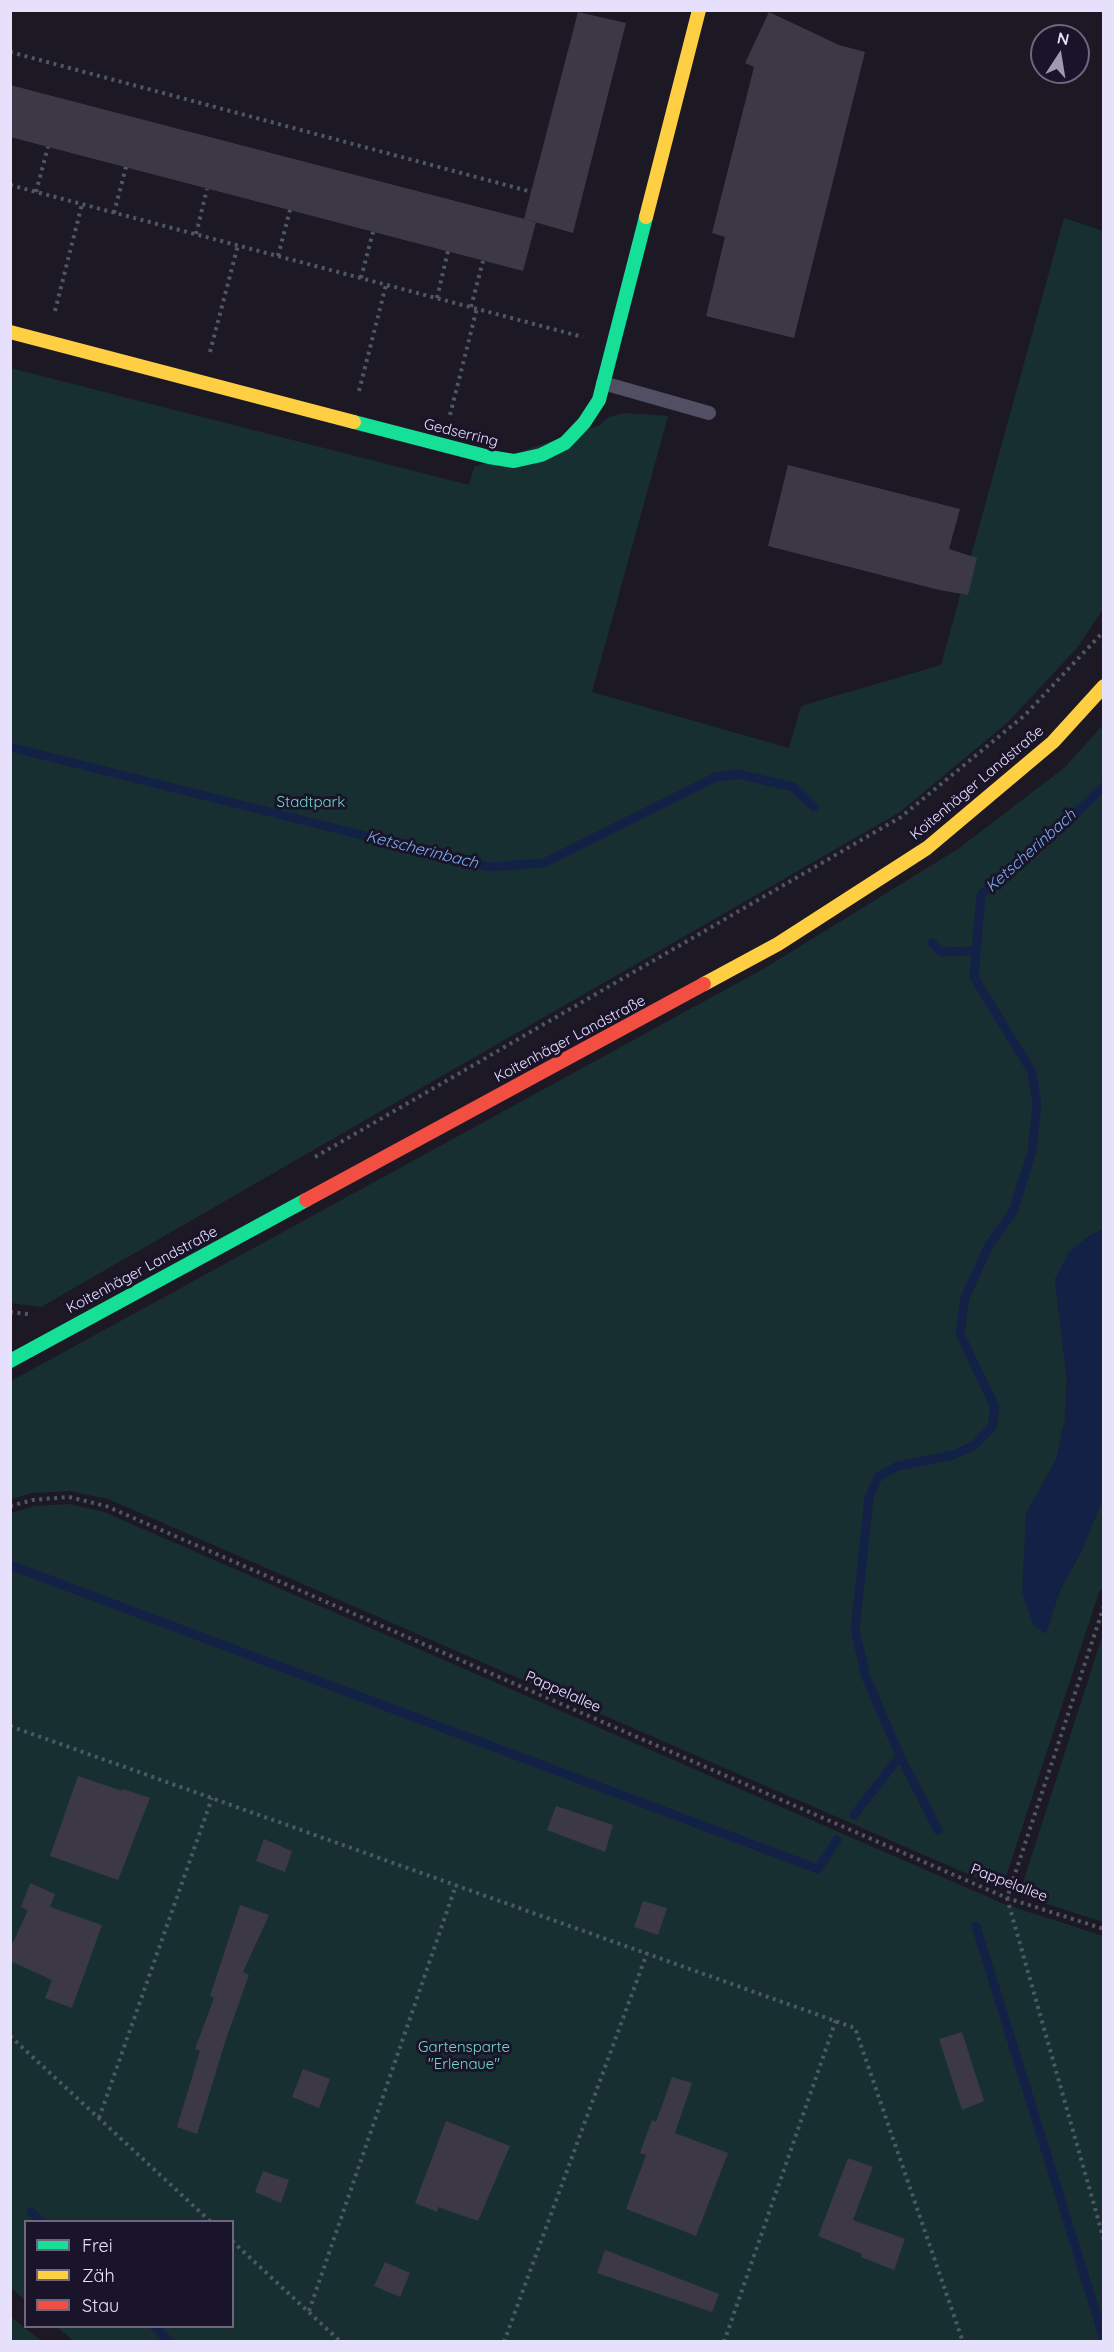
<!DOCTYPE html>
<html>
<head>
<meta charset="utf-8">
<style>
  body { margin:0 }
  #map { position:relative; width:1114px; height:2352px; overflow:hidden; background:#1c1925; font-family:Quicksand,sans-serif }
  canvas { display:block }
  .frame { position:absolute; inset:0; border:12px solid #e6e0fc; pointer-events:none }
  .legend { position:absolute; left:24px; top:2220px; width:210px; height:108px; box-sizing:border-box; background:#1a142a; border:2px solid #6c667e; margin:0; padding:8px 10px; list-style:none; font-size:18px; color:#e6e0fc }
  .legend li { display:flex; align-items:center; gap:12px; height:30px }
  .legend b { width:30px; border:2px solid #6c667e }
  .north { position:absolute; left:1030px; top:24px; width:60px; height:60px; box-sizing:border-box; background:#1a142a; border:2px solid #6c667e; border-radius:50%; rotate:12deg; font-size:16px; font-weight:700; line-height:24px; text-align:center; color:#e6e0fc }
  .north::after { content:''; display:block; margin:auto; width:21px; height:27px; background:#9f9ab1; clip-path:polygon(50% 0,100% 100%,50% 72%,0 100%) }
</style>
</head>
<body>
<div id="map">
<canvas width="1114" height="2352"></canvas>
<div class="frame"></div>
<ul class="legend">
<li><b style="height:8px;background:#16e098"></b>Frei</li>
<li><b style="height:8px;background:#ffcf43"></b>Zäh</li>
<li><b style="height:8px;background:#f24e42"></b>Stau</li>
</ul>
<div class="north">N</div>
</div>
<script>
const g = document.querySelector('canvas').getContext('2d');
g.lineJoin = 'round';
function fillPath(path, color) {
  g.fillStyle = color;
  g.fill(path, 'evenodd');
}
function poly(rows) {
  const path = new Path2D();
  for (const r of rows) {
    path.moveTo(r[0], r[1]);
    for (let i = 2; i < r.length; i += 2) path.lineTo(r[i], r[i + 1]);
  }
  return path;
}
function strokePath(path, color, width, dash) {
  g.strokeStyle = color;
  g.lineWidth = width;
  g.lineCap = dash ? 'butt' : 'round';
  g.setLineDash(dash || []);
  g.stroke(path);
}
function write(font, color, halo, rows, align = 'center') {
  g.font = font + ' Quicksand,sans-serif';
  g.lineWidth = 6;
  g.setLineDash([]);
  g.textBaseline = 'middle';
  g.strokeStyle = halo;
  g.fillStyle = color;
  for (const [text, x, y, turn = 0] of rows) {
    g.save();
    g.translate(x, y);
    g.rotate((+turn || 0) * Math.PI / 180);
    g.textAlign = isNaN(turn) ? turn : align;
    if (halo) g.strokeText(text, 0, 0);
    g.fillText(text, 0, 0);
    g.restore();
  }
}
fillPath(poly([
  [1064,218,1103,231,1103,609,1077,648,1008,722,900,812,41,1307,11,1303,10,368,469,485,474,467,598,426,609,417,625,413,668,416,592,692,789,748,801,706,941,665],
  [1103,725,1103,1229,1086,1238,1055,1279,1067,1380,1065,1420,1056,1460,1026,1514,1025,1553,1046,1633,1060,1590,1081,1552,1103,1498,1103,1587,1099,1592,1002,1889,108,1499,70,1491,32,1493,11,1499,11,1381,765,968,958,849,1064,768],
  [69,1504,104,1512,1004,1904,1103,1936,1103,2341,75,2342,57,2327,232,2326,232,2222,26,2222,25,2300,11,2288,11,1513,35,1506],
  [1103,1634,1104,1922,1103,1922,1019,1895],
  [10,2317,11,2317,41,2341,11,2341]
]), '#182f32');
fillPath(poly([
  [1103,1229,1103,1498,1081,1552,1060,1590,1046,1634,1033,1625,1022,1592,1026,1514,1056,1460,1065,1420,1067,1380,1055,1279,1069,1252,1086,1238]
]), '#132147');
strokePath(poly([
  [10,747,490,867,544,863,716,777,738,774,793,787,814,807],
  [932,943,942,952,975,951],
  [10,1565,818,1869,837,1840],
  [854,1815,900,1756],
  [938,1830,900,1756,866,1677,855,1630,869,1498,878,1477,898,1466,953,1455,973,1446,992,1427,995,1407,960,1334,965,1298,989,1245,1013,1212,1032,1151,1037,1105,1032,1072,974,977,981,895,1011,867,1075,814,1104,786],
  [976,1926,1104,2339],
  [31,2212,42,2222],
  [154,2326,170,2342]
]), '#132147', 9);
fillPath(poly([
  [578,12,626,23,573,233,524,219],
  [769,12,839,45,865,52,794,338,706,316,725,237,712,233,754,67,745,63],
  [10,85,536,222,523,271,10,137],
  [788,465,960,509,949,549,977,558,968,595,939,590,768,546],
  [78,1776,122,1791,123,1789,150,1798,118,1880,50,1856],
  [556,1806,613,1825,605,1852,547,1830],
  [264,1839,292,1851,285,1872,256,1861],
  [30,1883,55,1894,50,1907,102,1925,72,2008,45,1998,52,1980,10,1961,10,1949,28,1910,21,1907],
  [643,1901,667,1908,658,1935,634,1927],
  [240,1905,269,1915,243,1972,249,1975,226,2039,197,2134,177,2127,200,2051,195,2049,214,1998,210,1996],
  [962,2032,984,2101,962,2110,939,2039],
  [303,2069,330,2079,319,2108,292,2097],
  [672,2077,692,2083,675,2133,728,2153,696,2236,626,2209,646,2155,640,2153,652,2120,656,2122],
  [446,2121,510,2146,478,2221,438,2207,437,2212,415,2203],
  [848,2158,873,2167,853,2220,905,2239,894,2270,861,2257,862,2254,818,2236],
  [263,2171,289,2180,281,2203,255,2192],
  [605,2250,719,2294,712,2312,597,2273],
  [385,2262,410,2273,400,2297,374,2286]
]), '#3c3846');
strokePath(poly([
  [10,52,532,192],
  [10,185,583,337],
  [36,192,48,147],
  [114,213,126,167],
  [196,234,207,189],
  [278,256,290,210],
  [361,278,373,232],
  [437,298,448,251],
  [471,307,483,261],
  [55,311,82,204],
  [210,352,238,245],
  [359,391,386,285],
  [450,415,477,308],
  [315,1157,901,817,1025,715,1104,631],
  [10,1312,28,1314],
  [10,1506,33,1500,69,1497,106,1506,1007,1898,1104,1929],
  [1104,1606,1007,1898,1104,2240],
  [10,1726,855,2028,963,2342],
  [10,2036,211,2222],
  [99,2118,212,1798],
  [232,2241,341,2342],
  [309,2311,456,1885],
  [504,2342,647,1953],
  [724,2342,836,2020]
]), '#4d5765', 4, [3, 4.5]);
strokePath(poly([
  [603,383,709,413]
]), '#524f65', 14);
strokePath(poly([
  [354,422,489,457,514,461,541,455,565,443,584,423,599,400,646,217],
  [10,1361,306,1200]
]), '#16e098', 14);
strokePath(poly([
  [646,217,699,10],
  [10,332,354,422],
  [704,984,778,944,927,848,1053,742,1104,686]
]), '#ffcf43', 14);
strokePath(poly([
  [306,1200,704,984]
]), '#f24e42', 14);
write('15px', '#e6e0fc', '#1a142a', [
  ["Gedserring",461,433,14],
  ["Koitenhäger Landstraße",977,783,-40],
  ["Koitenhäger Landstraße",570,1039,-28],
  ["Koitenhäger Landstraße",142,1270,-28],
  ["Pappelallee",563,1692,24],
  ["Pappelallee",1009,1883,21]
]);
write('15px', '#71d7c7', '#1a142a', [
  ["Stadtpark",311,802],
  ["Gartensparte",464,2047],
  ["\"Erlenaue\"",464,2064]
]);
write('italic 16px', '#77aff3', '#1a142a', [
  ["Ketscherinbach",422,850,14],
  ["Ketscherinbach",1031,851,-42]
]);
</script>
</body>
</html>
